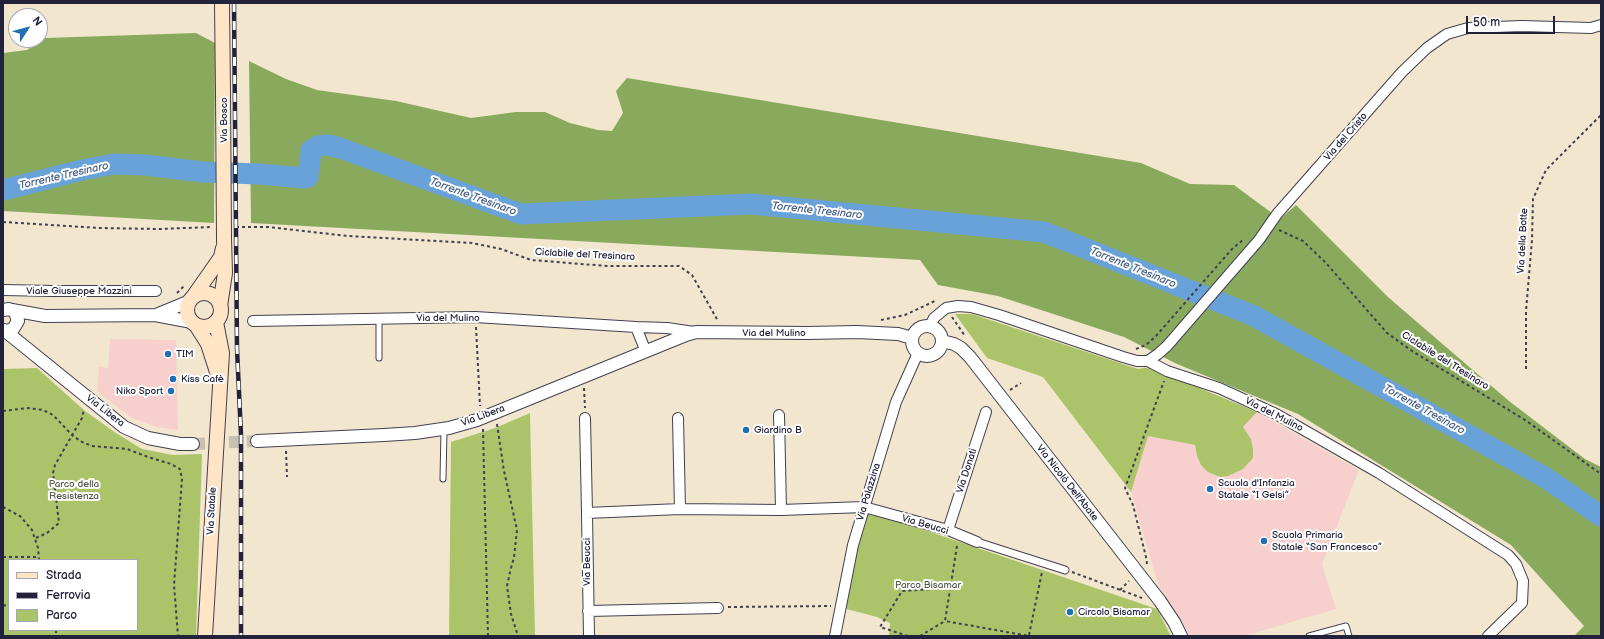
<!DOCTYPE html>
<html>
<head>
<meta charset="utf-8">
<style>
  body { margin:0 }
  #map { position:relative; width:1604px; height:639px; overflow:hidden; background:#f2e7ce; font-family:"Balsamiq Sans",sans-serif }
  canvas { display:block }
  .frame { position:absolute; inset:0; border:4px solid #22223b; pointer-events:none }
  .legend { position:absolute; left:8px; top:559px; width:130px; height:72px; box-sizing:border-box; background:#fff; border:1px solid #a7a7b1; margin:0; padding:5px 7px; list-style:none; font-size:12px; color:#22223b }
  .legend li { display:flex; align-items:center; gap:8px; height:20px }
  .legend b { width:20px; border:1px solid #a7a7b1 }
  .north { position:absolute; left:8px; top:8px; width:40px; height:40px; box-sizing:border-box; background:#fff; border:1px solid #a7a7b1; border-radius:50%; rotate:54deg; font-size:11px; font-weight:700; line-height:16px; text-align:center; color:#22223b }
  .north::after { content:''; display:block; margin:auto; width:14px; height:18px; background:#1f6fb2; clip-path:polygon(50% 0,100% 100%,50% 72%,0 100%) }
  .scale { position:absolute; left:1466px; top:16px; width:89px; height:18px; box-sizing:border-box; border:2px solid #22223b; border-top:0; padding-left:5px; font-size:12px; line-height:14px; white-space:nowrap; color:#22223b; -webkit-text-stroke:3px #fff; paint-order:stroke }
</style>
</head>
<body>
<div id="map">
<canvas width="1604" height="639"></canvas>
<div class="frame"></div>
<ul class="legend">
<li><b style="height:5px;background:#ffe4c6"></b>Strada</li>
<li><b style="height:5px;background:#22223b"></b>Ferrovia</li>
<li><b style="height:11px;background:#acc469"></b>Parco</li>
</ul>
<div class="north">N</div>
<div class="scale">50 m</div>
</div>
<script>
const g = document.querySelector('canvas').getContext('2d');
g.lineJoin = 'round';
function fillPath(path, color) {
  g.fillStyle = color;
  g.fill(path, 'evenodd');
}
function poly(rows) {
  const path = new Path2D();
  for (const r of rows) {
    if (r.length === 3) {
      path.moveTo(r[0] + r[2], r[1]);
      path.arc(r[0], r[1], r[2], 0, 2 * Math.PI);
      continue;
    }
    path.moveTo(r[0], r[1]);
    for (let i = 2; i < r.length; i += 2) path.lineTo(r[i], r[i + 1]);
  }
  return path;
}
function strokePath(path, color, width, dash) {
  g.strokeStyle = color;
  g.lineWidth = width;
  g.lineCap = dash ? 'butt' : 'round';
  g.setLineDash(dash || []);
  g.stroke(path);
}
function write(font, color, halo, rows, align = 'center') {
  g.font = font + ' "Balsamiq Sans",sans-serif';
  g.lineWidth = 4;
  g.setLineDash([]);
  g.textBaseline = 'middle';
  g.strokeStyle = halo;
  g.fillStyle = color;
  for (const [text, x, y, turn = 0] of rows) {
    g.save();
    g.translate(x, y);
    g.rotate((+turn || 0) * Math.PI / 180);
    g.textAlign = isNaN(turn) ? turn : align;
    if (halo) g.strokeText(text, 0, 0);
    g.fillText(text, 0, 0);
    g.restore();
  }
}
fillPath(poly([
  [110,339,176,340,178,430,156,427,130,417,97,391,99,367,108,368],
  [1257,412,1359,470,1322,564,1336,609,1244,636,1184,636,1157,581,1131,492,1148,436,1195,445,1197,456,1251,439,1243,427]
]), '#f7d0ce');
fillPath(poly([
  [955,314,972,314,1138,369,1149,367,1257,412,1243,427,1251,439,1253,449,1253,458,1243,469,1228,476,1220,477,1208,472,1201,465,1197,456,1195,445,1148,436,1131,492,1043,377,987,358],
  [37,368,85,411,116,433,142,449,173,455,202,454,196,636,3,636,3,369],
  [9,560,137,560,137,630,9,630],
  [530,413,535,636,449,636,451,442,495,428],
  [866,510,1157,609,1171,636,889,636,890,623,877,617,843,608]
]), '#acc469');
fillPath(poly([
  [196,33,215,43,214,223,3,211,3,53,27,50,45,38],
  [249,61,286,79,317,90,396,101,471,118,516,112,545,112,570,123,598,130,612,131,623,113,616,91,627,78,1141,163,1190,184,1234,185,1280,219,1296,205,1388,297,1439,341,1509,401,1585,459,1601,467,1601,636,1574,636,1584,626,1511,545,1298,414,1177,364,1124,337,998,296,938,285,920,260,251,223]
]), '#89aa5d');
strokePath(poly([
  [3,190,82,170,114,164,145,165,203,172,259,174,305,178,308,177,309,170,311,150,318,146,328,145,340,148,521,214,751,204,1044,232,1254,316,1546,478,1601,516]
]), '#69a2d8', 21);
strokePath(poly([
  [193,444,257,441]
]), '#c8c0b1', 12, [12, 6]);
const service = poly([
  [379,358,379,319],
  [443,479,444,430],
  [1309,636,1346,626,1349,636]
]);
const pedestrian = poly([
  [977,542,1065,570]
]);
const minor = poly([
  [3,290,52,291,156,291],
  [253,321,475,317,636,327],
  [930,326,934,318,946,308,958,306,971,307,999,315,1123,357,1137,361,1148,361,1167,371,1219,388,1276,414,1379,473,1508,555,1516,564,1523,581,1522,603,1488,636],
  [646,352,636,327,667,328,694,332],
  [1148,361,1158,354,1167,346,1259,240,1277,214,1402,72,1427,48,1447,34,1468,28,1522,26,1591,28,1601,25],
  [779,415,781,510],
  [585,418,587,513],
  [678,418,680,509],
  [948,530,986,412],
  [588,611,718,608],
  [589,636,587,513,680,509,781,510,864,507,948,530,977,542],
  [835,636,853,545,896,402,918,353]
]);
const tertiary = poly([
  [3,310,9,309,15,312,18,321,13,329,7,331,3,330],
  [12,310,45,316,155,315,192,322],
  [156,315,190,301],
  [927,341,15],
  [4,330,124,427,148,438,180,444,193,444],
  [942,341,954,344,961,348,970,357,1160,601,1174,622,1181,636],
  [257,441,384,435,415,433,449,428,477,420,686,335,696,332,807,333,857,332,898,334,912,338]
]);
const secondary = poly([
  [222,3,223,94],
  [204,310,17],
  [193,297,221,257,223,248],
  [220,306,225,273,224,238],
  [196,325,208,344,218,375],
  [205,636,222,353,216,322]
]);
strokePath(service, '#414051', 7);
strokePath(pedestrian, '#414051', 9);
strokePath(minor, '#414051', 12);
strokePath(tertiary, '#414051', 14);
strokePath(secondary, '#414051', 16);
strokePath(poly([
  [3,222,100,228,160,229,212,227],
  [236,227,268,227,348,236,472,243,501,249,531,260,607,266,679,266,692,275,718,321],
  [1279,230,1303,241,1326,263,1387,333,1412,351,1525,420,1601,474],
  [177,293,185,285],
  [952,317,965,336],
  [881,320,905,315,937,300],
  [476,327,480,406],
  [1136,349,1146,345,1156,336,1232,249,1244,239],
  [1526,369,1526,311,1532,240,1533,199,1546,170,1601,115],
  [584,388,585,408],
  [1010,390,1021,383],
  [3,411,27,408,43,410,53,415,73,436,82,442,92,446,127,449,148,457,171,464,180,469,182,479,174,585,178,636],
  [497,424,504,471,517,530,514,557,510,572,507,586,511,614,518,636],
  [483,429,488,636],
  [286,451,287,477],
  [3,507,20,516,32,530,38,548,39,560],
  [36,538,47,533,59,523,53,473,55,465,82,418,84,409],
  [957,546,945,621,1029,636],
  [3,557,39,557],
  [1147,564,1146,557,1133,505,1125,488,1164,381],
  [1072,572,1142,598],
  [1120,590,1129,581],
  [3,606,9,604],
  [728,607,831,606],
  [56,630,56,636],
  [1029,635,1042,572],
  [908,636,880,627,902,591,950,588],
  [920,636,945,621]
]), '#414051', 2, [3, 3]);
strokePath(service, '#fff', 5);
strokePath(pedestrian, '#fff', 7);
strokePath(minor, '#fff', 10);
strokePath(tertiary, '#fff', 12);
strokePath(secondary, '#ffe4c6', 14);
const rail = poly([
  [234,3,237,349,241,435,241,636]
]);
strokePath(rail, '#22223b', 4.5);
strokePath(rail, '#fff', 3, [9]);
const secondaryBridge = poly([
  [223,94,224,238]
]);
strokePath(secondaryBridge, '#414051', 16, []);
strokePath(secondaryBridge, '#ffe4c6', 14);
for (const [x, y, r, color] of [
  [168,354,4,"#1f6fb2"],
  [173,379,4,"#1f6fb2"],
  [171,391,4,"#1f6fb2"],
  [746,430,4,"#1f6fb2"],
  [1210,489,4,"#1f6fb2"],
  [1264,541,4,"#1f6fb2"],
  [1070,612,4,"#1f6fb2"]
]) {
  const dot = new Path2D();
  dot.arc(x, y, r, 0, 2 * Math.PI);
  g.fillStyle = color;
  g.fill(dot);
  strokePath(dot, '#fff', 1.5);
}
write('10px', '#22223b', '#fff', [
  ["Via Bosco",224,120,-90],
  ["Via del Cristo",1346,137,-49],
  ["Via della Botte",1523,241,-87],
  ["Ciclabile del Tresinaro",585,255,3],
  ["Viale Giuseppe Mazzini",79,291],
  ["Via del Mulino",448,318],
  ["Via del Mulino",774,333],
  ["Ciclabile del Tresinaro",1445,361,32],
  ["Via Libera",105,411,38],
  ["Via del Mulino",1274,415,27],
  ["Via Libera",483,416,-20],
  ["Via Donati",967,471,-72],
  ["Via Nicolò Dell'Abate",1067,483,52],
  ["Via Palazzina",869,492,-73],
  ["Via Statale",212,511,-87],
  ["Via Beucci",925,525,16],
  ["Via Beucci",587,562,-90]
]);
write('10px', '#22223b', '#fff', [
  ["TIM",176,354],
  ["Kiss Cafè",181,379],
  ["Niko Sport",163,391,"right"],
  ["Giardino B",754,430],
  ["Scuola d'Infanzia",1218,483],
  ["Statale “I Gelsi”",1218,495],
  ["Scuola Primaria",1272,535],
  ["Statale “San Francesco”",1272,547],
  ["Circolo Bisamar",1078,612]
], 'left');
write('10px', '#525b4b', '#fff', [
  ["Parco della",74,484],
  ["Resistenza",74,496],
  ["Parco Bisamar",928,585]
]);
write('italic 11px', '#425c82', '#fff', [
  ["Torrente Tresinaro",64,176,-13],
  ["Torrente Tresinaro",473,197,20],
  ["Torrente Tresinaro",817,211,6],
  ["Torrente Tresinaro",1133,268,22],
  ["Torrente Tresinaro",1424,410,29]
]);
</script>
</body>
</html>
